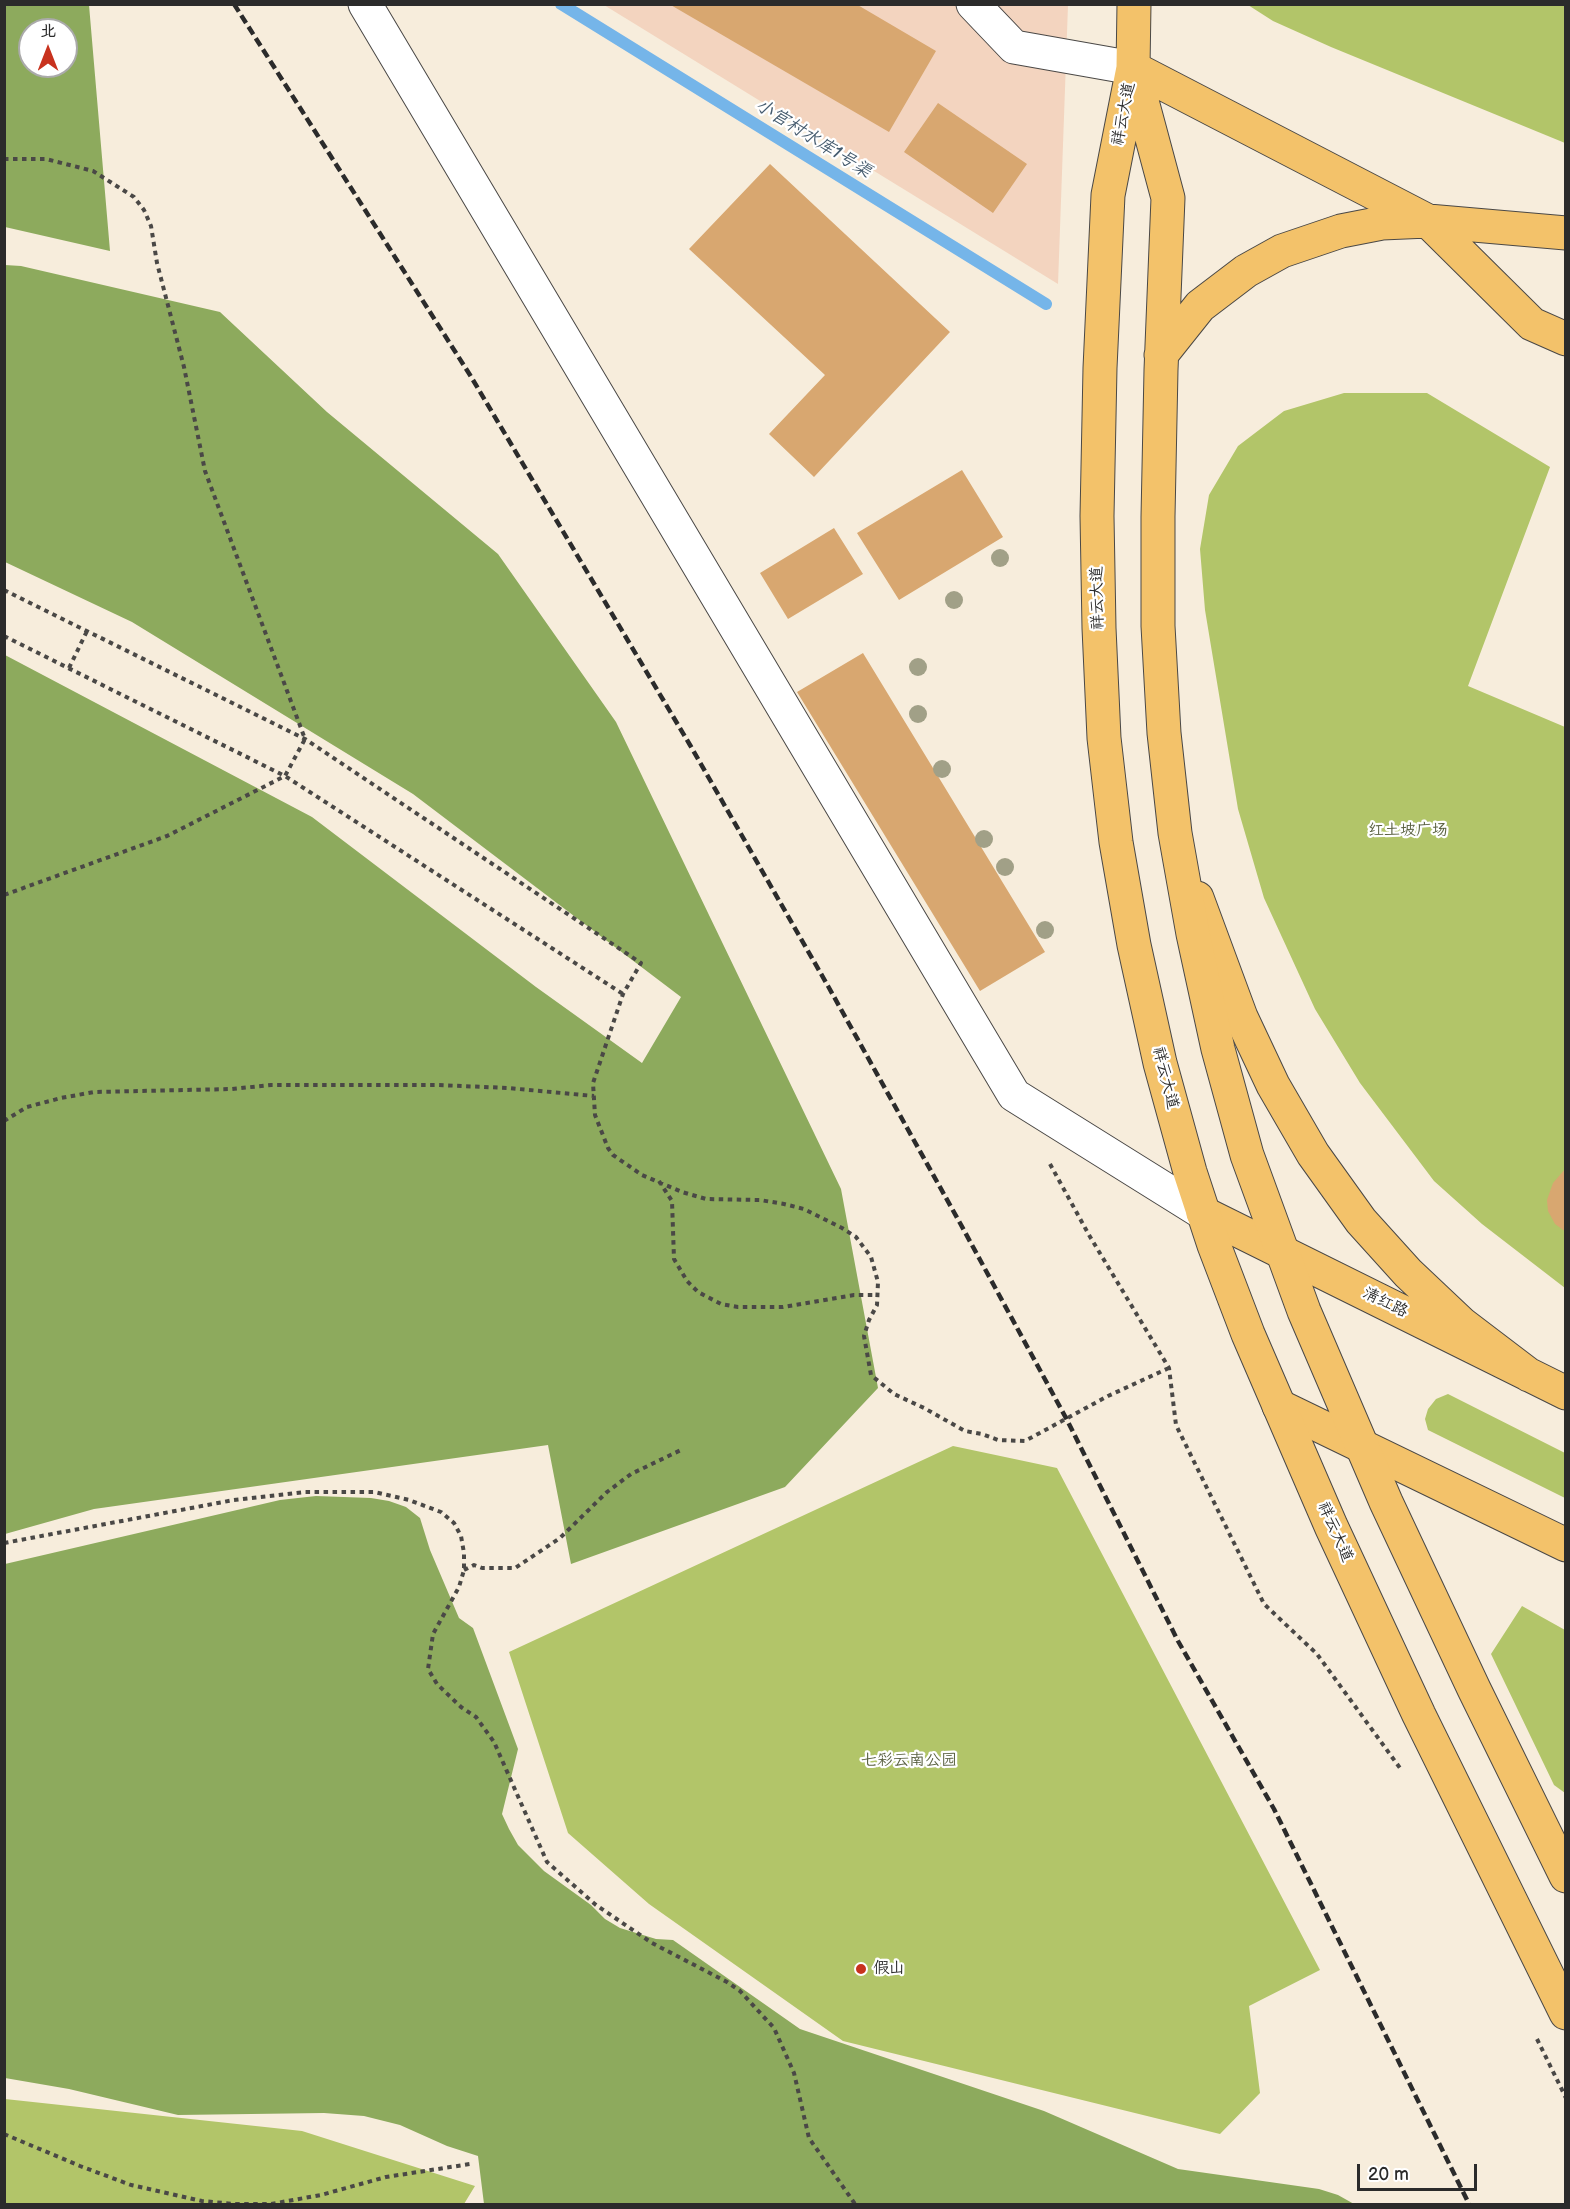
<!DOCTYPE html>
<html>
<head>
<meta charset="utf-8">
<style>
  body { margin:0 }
  #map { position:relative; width:1570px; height:2209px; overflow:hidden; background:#f7eddc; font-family:"Balsamiq Sans","LXGW WenKai TC",sans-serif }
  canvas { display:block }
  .frame { position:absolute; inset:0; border:6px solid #2b2b2b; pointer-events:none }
  .north { position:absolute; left:18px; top:18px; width:60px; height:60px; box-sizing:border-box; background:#fff; border:2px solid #aaa; border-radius:50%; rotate:0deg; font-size:16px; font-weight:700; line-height:24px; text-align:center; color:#2b2b2b }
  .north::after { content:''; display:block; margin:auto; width:21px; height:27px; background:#c8321e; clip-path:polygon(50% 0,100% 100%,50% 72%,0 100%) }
  .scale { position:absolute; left:1357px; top:2164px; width:120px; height:27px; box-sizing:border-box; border:3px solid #2b2b2b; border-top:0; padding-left:8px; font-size:18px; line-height:21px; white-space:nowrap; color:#2b2b2b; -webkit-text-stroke:4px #fff; paint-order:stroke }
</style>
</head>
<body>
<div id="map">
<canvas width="1570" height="2209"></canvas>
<div class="frame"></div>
<div class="north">北</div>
<div class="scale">20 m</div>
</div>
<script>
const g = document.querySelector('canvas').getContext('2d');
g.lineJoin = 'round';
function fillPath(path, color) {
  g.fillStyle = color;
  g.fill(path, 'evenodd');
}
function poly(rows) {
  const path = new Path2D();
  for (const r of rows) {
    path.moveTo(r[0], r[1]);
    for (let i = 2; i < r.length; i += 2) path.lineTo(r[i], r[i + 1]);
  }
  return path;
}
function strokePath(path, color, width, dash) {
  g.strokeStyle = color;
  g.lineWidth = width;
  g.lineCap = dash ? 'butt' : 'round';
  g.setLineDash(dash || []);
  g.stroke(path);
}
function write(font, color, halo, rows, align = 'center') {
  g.font = font + ' "Balsamiq Sans","LXGW WenKai TC",sans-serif';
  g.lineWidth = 4.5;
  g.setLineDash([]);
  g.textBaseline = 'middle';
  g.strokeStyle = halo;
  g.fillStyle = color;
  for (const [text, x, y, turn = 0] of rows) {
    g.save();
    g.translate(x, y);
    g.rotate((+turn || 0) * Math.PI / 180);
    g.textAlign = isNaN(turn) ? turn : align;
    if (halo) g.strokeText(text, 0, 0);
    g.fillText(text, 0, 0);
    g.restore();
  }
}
fillPath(poly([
  [604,5,1068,5,1058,284]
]), '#f3d4bf');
fillPath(poly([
  [1248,5,1565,5,1565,143,1331,47,1273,21],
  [1344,393,1427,393,1550,467,1468,686,1565,727,1565,1288,1482,1224,1434,1181,1360,1083,1315,1009,1264,898,1238,809,1205,610,1200,549,1209,495,1238,446,1284,411],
  [1448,1394,1565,1453,1565,1498,1428,1430,1425,1419,1428,1409,1436,1399],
  [953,1446,1057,1468,1320,1970,1249,2006,1260,2093,1220,2134,843,2041,649,1904,568,1833,509,1652],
  [1522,1606,1565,1630,1565,1793,1554,1785,1491,1654],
  [5,2099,302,2131,475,2186,464,2204,5,2204]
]), '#b2c569');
fillPath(poly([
  [5,4,89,5,110,251,5,227],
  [30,30,66,30,66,66,30,66],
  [5,265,21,266,220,312,327,412,498,554,616,722,841,1189,878,1388,785,1487,571,1564,548,1445,94,1509,5,1534,5,655,312,817,536,987,642,1063,681,997,413,794,132,622,5,562],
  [316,1496,371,1498,389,1501,406,1507,420,1518,430,1550,459,1618,473,1628,518,1749,502,1814,509,1829,518,1845,544,1871,591,1905,605,1919,620,1928,656,1939,673,1940,800,2029,1044,2111,1178,2169,1319,2189,1338,2195,1354,2204,482,2204,484,2204,478,2156,447,2146,400,2125,364,2116,324,2113,178,2115,69,2089,5,2078,5,1564,280,1500]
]), '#8daa5d');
strokePath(poly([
  [561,4,1046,304]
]), '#75b5e9', 12);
fillPath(poly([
  [669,4,856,4,936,51,889,132],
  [938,103,1027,164,993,213,904,152],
  [770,164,950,332,814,477,769,434,825,375,689,249],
  [962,470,1003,537,899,600,857,533],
  [834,528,863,574,788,619,760,573],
  [863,653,1045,952,980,991,797,692],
  [1566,1168,1566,1232,1555,1224,1548,1211,1547,1200,1553,1183]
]), '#d8a770');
const minor = poly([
  [365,4,1014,1095,1203,1213],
  [973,4,1014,47,1133,68]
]);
const major = poly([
  [1197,898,1241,1017,1273,1085,1313,1154,1361,1221,1408,1273,1462,1324,1529,1375],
  [1203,1213,1566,1393],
  [1279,1406,1566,1545]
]);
const highway = poly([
  [1134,4,1133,68,1108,195,1100,368,1097,516,1099,628,1104,738,1116,842,1134,945,1160,1063,1190,1172,1214,1245,1248,1334,1331,1526,1419,1715,1566,2013],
  [1133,68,1428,221,1532,324,1566,339],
  [1135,75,1168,198,1161,370,1158,517,1158,626,1164,733,1175,833,1193,934,1218,1049,1247,1155,1304,1311,1386,1502,1474,1689,1566,1876],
  [1161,355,1200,306,1246,271,1282,251,1341,231,1382,223,1428,221,1566,233]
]);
strokePath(minor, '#4a4846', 35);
strokePath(major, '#4a4846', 35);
strokePath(highway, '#4a4846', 35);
strokePath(poly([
  [4,159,46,159,93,171,134,197,144,210,151,226,157,263,184,367,205,471,305,739,285,776,167,836,4,895],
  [4,590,305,739,641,963,623,994,593,1083,595,1115,608,1148,613,1155,642,1175,682,1192,706,1199,760,1200,784,1204,804,1209,842,1228,856,1237,871,1257,878,1282,877,1305,869,1320,864,1336,871,1375,894,1394,924,1408,965,1431,982,1434,998,1440,1025,1441,1108,1396,1169,1368],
  [4,636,285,776,623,994],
  [69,668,87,631],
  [4,1121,27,1107,61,1098,94,1092,232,1089,271,1085,438,1085,508,1088,594,1096],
  [1050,1164,1089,1235,1169,1368,1176,1425,1264,1604,1317,1654,1400,1768],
  [659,1181,672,1201,674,1259,687,1281,698,1292,721,1304,738,1307,783,1307,854,1295,878,1295],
  [4,1543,234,1500,305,1492,374,1492,409,1500,441,1512,454,1523,461,1536,464,1553,464,1570,459,1587,433,1634,428,1669,437,1684,461,1707,476,1717,494,1742,547,1862,596,1905,652,1943,727,1982,740,1991,774,2028,794,2073,809,2138,855,2204],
  [464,1570,474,1565,482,1568,515,1568,560,1538,607,1492,631,1474,681,1450],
  [1537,2039,1566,2098],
  [4,2134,80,2166,131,2185,202,2201,234,2204,271,2204,321,2195,386,2177,470,2164]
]), '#4a4846', 4, [4.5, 4.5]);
strokePath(minor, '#fff', 33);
strokePath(major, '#f3c26a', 33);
strokePath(highway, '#f3c26a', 33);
strokePath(poly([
  [234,4,470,375,690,745,828,986,960,1223,1066,1418,1178,1641,1274,1809,1469,2204]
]), '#2b2b2b', 4.5, [9, 4.5]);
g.fillStyle = '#a1a087';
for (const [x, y] of [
  [1000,558],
  [954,600],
  [918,667],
  [918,714],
  [942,769],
  [984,839],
  [1005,867],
  [1045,930]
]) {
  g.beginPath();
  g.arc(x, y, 9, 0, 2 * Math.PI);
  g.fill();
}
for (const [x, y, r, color] of [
  [861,1969,6,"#c8321e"]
]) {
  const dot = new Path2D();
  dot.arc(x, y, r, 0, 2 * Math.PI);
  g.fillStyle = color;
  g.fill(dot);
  strokePath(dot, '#fff', 2);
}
write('16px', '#2b2b2b', '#fff', [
  ["祥云大道",1124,114,-79],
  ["祥云大道",1098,598,-91],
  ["祥云大道",1165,1078,76],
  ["清红路",1385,1303,26],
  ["祥云大道",1335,1532,66]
]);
write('16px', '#5a6141', '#fff', [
  ["红土坡广场",1408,831],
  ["七彩云南公园",909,1761]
]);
write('16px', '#2b2b2b', '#fff', [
  ["假山",873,1969]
], 'left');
write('italic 18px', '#455b6e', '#fff', [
  ["小官村水库1号渠",813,139,32]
]);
</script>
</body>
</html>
